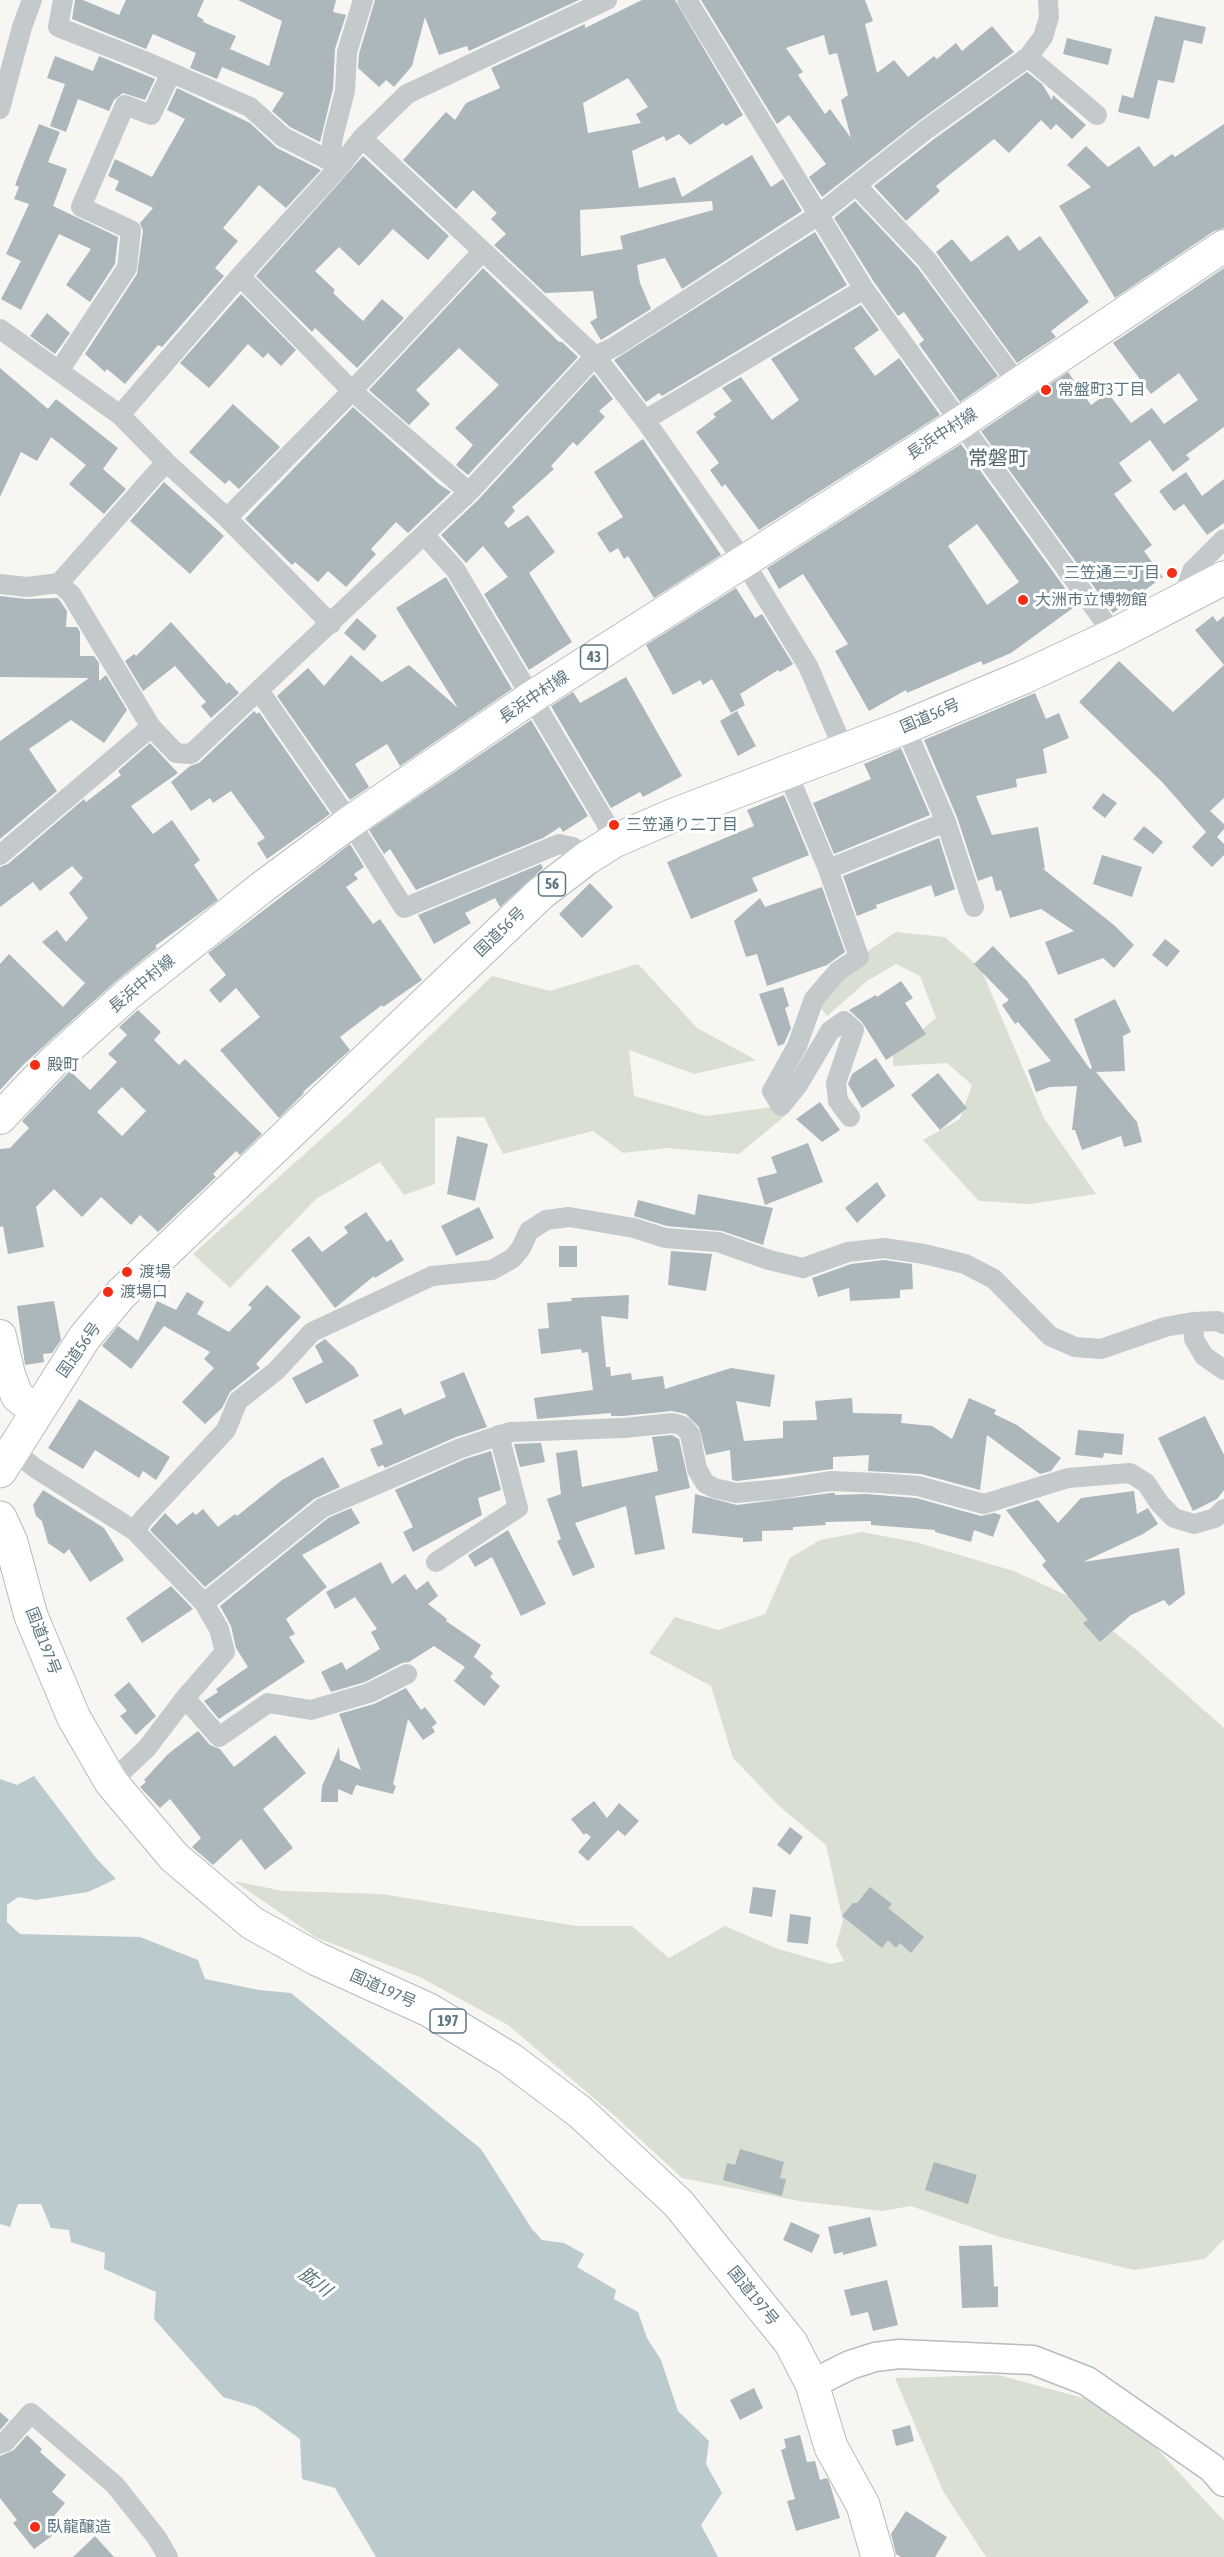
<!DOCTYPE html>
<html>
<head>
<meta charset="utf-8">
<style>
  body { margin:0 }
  canvas { display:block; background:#f7f6f3 }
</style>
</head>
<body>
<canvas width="1224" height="2557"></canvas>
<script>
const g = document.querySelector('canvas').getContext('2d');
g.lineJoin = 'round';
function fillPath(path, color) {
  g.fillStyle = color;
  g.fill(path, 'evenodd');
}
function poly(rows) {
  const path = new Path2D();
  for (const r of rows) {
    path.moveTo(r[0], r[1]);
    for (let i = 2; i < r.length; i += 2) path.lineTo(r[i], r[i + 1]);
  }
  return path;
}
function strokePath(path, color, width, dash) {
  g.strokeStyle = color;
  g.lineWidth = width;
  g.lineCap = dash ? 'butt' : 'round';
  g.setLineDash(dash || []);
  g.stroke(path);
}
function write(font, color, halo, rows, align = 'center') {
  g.font = font + ' "Asap Condensed","Noto Sans JP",sans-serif';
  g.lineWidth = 6;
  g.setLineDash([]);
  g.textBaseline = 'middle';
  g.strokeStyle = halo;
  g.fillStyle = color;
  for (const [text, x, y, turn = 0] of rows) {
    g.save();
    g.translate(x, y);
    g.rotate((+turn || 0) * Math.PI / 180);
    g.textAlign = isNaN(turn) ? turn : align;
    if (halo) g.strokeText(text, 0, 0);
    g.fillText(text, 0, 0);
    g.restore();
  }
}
fillPath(poly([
  [896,932,945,937,981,969,1044,1118,1096,1194,1030,1204,979,1201,923,1140,960,1119,972,1085,947,1063,893,1066,893,1054,936,1018,920,976,896,964,867,981,827,1016,814,999,838,971],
  [638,964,697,1028,756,1060,694,1074,629,1050,634,1096,706,1116,781,1106,785,1116,739,1154,666,1148,623,1153,593,1131,503,1154,484,1117,435,1118,435,1184,404,1195,380,1162,316,1199,230,1288,193,1254,348,1115,492,976,550,991],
  [862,1532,915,1542,1014,1571,1070,1597,1133,1647,1224,1728,1224,2239,1205,2259,1134,2270,1000,2237,911,2206,882,2211,799,2201,682,2178,616,2117,508,2025,420,1977,317,1938,234,1881,283,1891,382,1894,577,1926,632,1926,669,1958,725,1926,778,1949,831,1964,844,1961,836,1945,843,1921,826,1845,779,1806,733,1758,711,1686,649,1653,675,1617,718,1630,765,1614,790,1558,820,1540],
  [998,2375,1087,2399,1147,2438,1224,2521,1224,2557,986,2557,943,2491,895,2378]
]), '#d9dfd3');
fillPath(poly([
  [34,1776,96,1858,116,1879,88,1892,36,1900,18,1897,7,1905,7,1922,20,1934,140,1937,198,1960,205,1979,259,1990,291,1993,481,2149,532,2229,542,2240,564,2243,584,2254,577,2267,616,2290,614,2299,638,2312,647,2338,661,2360,678,2411,709,2441,706,2464,722,2493,701,2525,718,2557,376,2557,335,2488,302,2479,300,2439,256,2407,223,2397,154,2319,156,2292,104,2269,105,2253,71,2242,69,2230,51,2228,41,2204,18,2204,10,2227,0,2224,0,1779,17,1785]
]), '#bbcbcd');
fillPath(poly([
  [75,0,83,0,119,15,126,0,204,0,197,16,204,20,203,22,236,36,230,49,269,66,282,21,238,0,336,0,333,12,346,15,335,49,333,89,320,142,290,127,272,111,284,93,222,67,217,79,190,68,196,53,153,34,146,49,72,19],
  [375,0,579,0,469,51,467,46,439,55,425,17,412,66,394,87,386,80,379,87,358,68,359,54],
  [642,0,675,0,743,115,726,126,723,123,690,145,679,134,666,141,664,136,632,151,639,188,675,177,682,197,752,155,771,187,783,179,802,211,682,289,665,258,637,265,640,283,651,309,601,340,590,322,597,318,593,291,545,293,494,245,506,234,491,219,497,213,473,190,456,209,403,160,446,112,455,120,466,103,500,88,491,68,585,24,585,28],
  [628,78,648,107,636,114,641,123,588,133,583,103],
  [712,201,713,210,620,236,623,249,581,256,580,210],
  [701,0,865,0,873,21,865,24,877,73,894,60,908,77,934,56,937,59,956,43,962,51,992,26,1014,52,920,120,822,197,809,177,826,164,789,115,777,124],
  [824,35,829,55,837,53,848,95,841,100,851,138,830,109,825,114,798,75,803,72,786,48],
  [1155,16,1206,27,1202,44,1184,40,1174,83,1158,80,1149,119,1118,112,1122,95,1133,98],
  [1067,38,1112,49,1108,65,1063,54],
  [55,56,93,71,99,56,155,79,145,100,123,93,114,100,109,111,78,99,66,132,50,126,65,84,47,78],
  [1027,72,1042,84,1052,100,1053,95,1086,125,1072,139,1056,124,1051,130,1041,120,1009,153,994,139,936,186,940,191,906,221,874,186,934,139],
  [177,88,250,123,277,148,321,170,286,208,259,185,223,228,238,241,215,268,224,276,162,347,158,345,125,384,107,369,105,372,85,354,137,274,143,231,140,223,153,208,115,190,119,181,108,176,115,159,152,177,185,119,167,110],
  [39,124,60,132,48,162,67,169,53,206,118,237,115,264,90,302,66,285,91,249,59,234,21,310,1,299,21,261,6,254,29,204,14,199,19,187,15,185],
  [1224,124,1224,228,1214,231,1115,298,1059,206,1091,187,1067,165,1086,146,1108,167,1139,146,1154,167,1172,154,1175,157],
  [363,156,449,236,428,260,393,229,359,266,339,247,315,271,335,290,333,293,363,321,382,299,404,318,357,368,315,328,312,332,256,276],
  [855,201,918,268,998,376,960,402,919,344,924,340,904,312,898,316,874,282,834,218],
  [815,232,847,285,662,396,659,393,646,402,614,360],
  [1008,235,1019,251,1040,236,1089,302,1051,331,1056,337,1017,363,936,252,952,239,971,262],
  [483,268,559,342,562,342,578,357,468,475,456,465,473,445,455,428,499,385,459,348,416,390,430,404,409,425,369,390],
  [1224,268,1224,427,1186,455,1190,459,1173,472,1150,440,1119,463,1132,481,1114,494,1152,545,1144,551,1163,577,1113,613,981,431,1068,372,1091,405,1108,393,1131,423,1152,408,1164,424,1198,400,1179,373,1151,394,1113,343],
  [241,294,296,350,281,366,268,353,263,358,248,344,209,388,180,363],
  [861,305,879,330,854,348,875,376,899,358,940,415,759,530,725,484,722,487,710,470,719,463,696,432,716,417,713,414,732,401,722,388,741,377,772,420,799,400,771,359],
  [47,313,70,333,55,354,30,336],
  [0,368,48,409,56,399,118,448,103,469,126,489,104,514,69,484,86,465,51,437,37,461,21,452,0,497],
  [594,374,613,399,599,411,605,417,577,446,573,442,551,466,554,469,512,507,515,511,504,523,508,528,528,515,555,552,529,573,572,642,529,670,484,594,508,577,483,546,466,563,441,535,478,500],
  [233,404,280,447,239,489,229,480,225,484,189,452],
  [353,407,439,484,451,492,408,533,396,522,371,549,376,554,346,587,328,571,318,582,295,562,292,565,245,519],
  [643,439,721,555,654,598,628,556,624,559,618,548,610,553,597,533,623,517,594,472],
  [961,444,1077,605,1011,653,983,665,981,661,907,693,906,690,869,711,835,651,848,644,803,574,779,589,767,568],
  [977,524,1019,582,987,605,948,546],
  [1186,472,1202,496,1224,479,1224,523,1207,535,1184,504,1174,511,1159,491],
  [164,482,224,536,190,574,130,521],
  [446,577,512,689,400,766,387,744,355,764,369,787,350,800,277,696,308,668,324,686,351,655,382,682,409,665,458,708,396,608],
  [736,588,755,618,762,614,793,664,780,672,778,670,740,694,745,705,731,713,712,679,703,685,700,680,673,695,646,645],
  [0,596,26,599,58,598,67,611,66,627,77,627,80,632,80,656,94,656,99,663,99,681,106,675,127,710,104,743,71,720,29,749,57,791,0,839,0,741,89,678,0,677],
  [1213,616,1217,622,1224,616,1224,798,1210,811,1224,824,1224,829,1217,837,1224,844,1224,855,1212,867,1192,847,1206,832,1162,782,1079,702,1119,661,1173,712,1224,665,1195,630],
  [357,618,377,636,364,651,344,633],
  [171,622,227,684,229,682,239,693,211,718,201,706,206,702,175,666,143,691,125,661,134,654,136,656],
  [626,677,682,776,643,797,640,792,611,808,551,706,573,692,580,703],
  [1035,693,1046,719,1059,713,1069,738,1043,749,1047,773,1016,779,1017,787,976,796,992,835,1038,827,1045,869,1042,868,1114,925,1134,945,1114,968,1103,958,1058,975,1045,942,1074,931,1041,909,1010,918,1001,890,996,891,992,876,978,881,957,817,924,740],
  [254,711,257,714,259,712,330,814,267,859,257,843,265,838,231,791,213,803,210,798,191,811,171,782,190,766,199,763],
  [737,711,756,746,738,756,720,721],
  [531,720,588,816,563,832,560,827,543,838,416,890,390,849,384,854,369,830],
  [150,743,178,773,131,806,153,834,172,820,200,860,194,865,218,900,155,946,157,948,115,982,24,1064,0,1090,0,964,9,954,63,1007,85,983,42,942,57,930,66,942,88,918,69,893,83,878,72,866,40,891,33,882,0,907,0,867,8,864,84,799,86,802,121,775,118,771],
  [901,748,930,815,834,854,813,803,871,779,864,764],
  [1103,793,1117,803,1105,818,1092,808],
  [784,795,809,855,752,878,758,891,691,919,667,862,754,826,747,810],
  [1144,826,1163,842,1153,854,1133,839],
  [939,838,955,889,935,897,931,885,876,905,877,908,857,916,843,876],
  [350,844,364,867,354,874,358,879,346,887,373,924,380,919,422,980,383,1007,382,1005,340,1037,350,1050,303,1092,304,1093,279,1118,220,1050,260,1017,236,988,220,1003,209,990,226,975,208,953],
  [1102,855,1142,867,1132,897,1093,884],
  [541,864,543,868,500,907,495,898,465,913,471,923,434,944,418,915],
  [590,883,613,907,582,938,559,914],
  [822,887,845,952,827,965,767,986,757,954,746,957,734,921,760,898,765,907],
  [1165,939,1180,951,1167,967,1152,955],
  [993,946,1027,981,1090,1069,1092,1068,1074,1019,1115,999,1131,1032,1123,1036,1125,1071,1096,1072,1137,1122,1142,1142,1124,1147,1121,1136,1082,1150,1075,1130,1072,1130,1077,1086,1050,1087,1036,1092,1028,1070,1051,1061,1018,1022,1015,1024,1002,1005,1009,1000,974,964],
  [901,981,913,998,905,1003,926,1034,886,1060,862,1022,849,1010,876,995,877,997],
  [783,987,789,1006,785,1008,791,1028,784,1044,778,1046,759,994],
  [138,1010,161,1032,154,1040,179,1065,185,1059,262,1134,240,1155,236,1151,213,1174,216,1177,158,1232,140,1215,131,1225,101,1197,82,1217,54,1189,36,1207,44,1247,8,1254,3,1226,0,1227,0,1149,10,1148,29,1128,22,1121,70,1071,90,1090,117,1062,108,1054,127,1035,119,1027],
  [122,1087,146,1111,122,1136,97,1112],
  [876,1058,895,1086,862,1108,848,1084,852,1074],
  [938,1073,967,1108,940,1130,911,1095],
  [820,1102,840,1130,822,1142,796,1119],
  [457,1136,488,1144,475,1201,447,1194],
  [808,1143,823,1182,765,1205,757,1178,777,1173,771,1157],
  [877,1182,886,1196,857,1223,845,1208],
  [698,1194,773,1208,763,1245,722,1231,667,1226,634,1216,638,1200,695,1215],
  [479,1207,494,1238,456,1256,441,1226],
  [366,1212,387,1242,391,1239,404,1260,375,1278,374,1276,335,1308,291,1250,309,1236,322,1252,348,1233,344,1227],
  [559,1246,577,1246,577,1267,559,1267],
  [671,1251,712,1254,706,1291,668,1285],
  [884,1260,912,1264,913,1289,900,1290,900,1298,850,1301,849,1288,818,1297,812,1278,851,1264],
  [267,1285,301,1317,256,1364,260,1368,230,1392,222,1408,205,1424,182,1402,214,1368,204,1359,210,1352,164,1326,131,1369,102,1346,118,1326,138,1341,157,1301,176,1310,187,1292,204,1302,197,1314,229,1332,252,1308,248,1305],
  [629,1295,628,1319,601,1316,606,1367,610,1367,611,1376,631,1373,632,1380,663,1376,665,1389,731,1368,775,1375,770,1407,736,1401,744,1441,783,1438,783,1421,817,1420,815,1401,852,1398,853,1413,902,1414,901,1423,932,1426,952,1439,969,1398,996,1410,994,1414,1017,1425,1061,1458,1051,1471,1040,1474,987,1435,980,1490,921,1474,868,1471,869,1455,833,1457,833,1469,737,1481,732,1480,730,1450,706,1455,699,1427,686,1414,672,1411,623,1416,611,1416,611,1413,537,1419,534,1398,593,1390,588,1352,582,1353,581,1349,541,1354,538,1329,549,1328,547,1303,572,1301,571,1298],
  [54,1301,61,1340,52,1353,43,1354,44,1362,25,1365,17,1306],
  [325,1339,354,1367,359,1376,306,1404,292,1378,323,1362,315,1346],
  [464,1372,487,1427,456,1437,385,1468,383,1465,378,1467,370,1449,383,1444,373,1420,401,1408,404,1415,446,1397,440,1382],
  [79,1399,170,1457,156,1480,143,1471,139,1478,95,1450,83,1469,48,1448],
  [1205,1416,1224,1455,1224,1490,1217,1499,1193,1511,1158,1438],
  [1078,1430,1124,1434,1122,1455,1104,1453,1103,1458,1075,1455],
  [672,1435,679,1439,690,1488,655,1496,665,1549,635,1555,626,1506,575,1523,595,1567,573,1576,557,1541,561,1539,547,1499,561,1494,556,1453,577,1450,582,1487,658,1471,652,1437],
  [541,1443,545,1462,520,1467,514,1444],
  [491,1451,501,1490,478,1498,482,1515,413,1552,403,1532,413,1527,395,1490,465,1459],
  [323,1457,340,1487,314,1499,205,1587,150,1530,165,1513,177,1525,193,1512,196,1515,203,1509,218,1527,235,1514,237,1516,282,1480],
  [43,1490,104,1528,124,1560,90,1582,69,1549,64,1554,48,1543,42,1521,36,1516,33,1505],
  [1134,1491,1137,1514,1148,1508,1158,1524,1143,1534,1083,1562,1179,1548,1185,1594,1169,1606,1164,1600,1131,1615,1100,1642,1083,1623,1088,1620,1042,1565,1046,1561,1006,1510,1038,1500,1058,1523,1081,1498],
  [831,1493,835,1493,835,1495,866,1494,916,1498,981,1516,994,1513,1001,1515,993,1537,974,1530,971,1542,935,1532,935,1530,871,1525,871,1521,825,1522,826,1525,793,1527,793,1530,762,1531,762,1541,743,1542,743,1538,692,1533,695,1494,737,1505],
  [351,1508,360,1523,302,1555,327,1587,286,1619,295,1634,289,1637,305,1662,219,1719,204,1701,218,1692,216,1689,248,1667,236,1648,231,1626,220,1606,328,1518],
  [508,1530,546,1604,521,1616,492,1557,475,1567,468,1555],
  [381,1562,392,1584,405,1574,416,1590,428,1581,438,1596,428,1604,447,1619,446,1621,481,1645,472,1660,474,1657,493,1673,490,1677,500,1686,484,1706,454,1681,465,1667,434,1646,409,1662,402,1663,365,1682,331,1692,321,1672,342,1662,346,1670,380,1649,371,1632,377,1629,355,1597,335,1609,326,1592],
  [171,1586,193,1609,142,1643,126,1618],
  [129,1682,156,1716,136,1735,120,1716,127,1711,114,1695],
  [406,1688,421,1710,425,1707,437,1723,432,1727,435,1732,423,1740,408,1719,393,1784,396,1786,393,1794,356,1785,352,1795,338,1789,338,1802,321,1802,322,1786,339,1747,340,1760,361,1770,339,1714,374,1704],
  [198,1731,210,1745,220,1749,234,1767,275,1735,306,1773,263,1809,293,1848,265,1870,241,1839,213,1865,192,1847,201,1838,170,1799,160,1808,140,1787,146,1782,144,1780,168,1754],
  [594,1801,607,1818,619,1803,639,1821,625,1836,618,1830,588,1861,578,1852,591,1837,586,1833,584,1835,571,1819],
  [790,1827,803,1837,790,1855,777,1845],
  [753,1887,776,1890,772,1917,749,1913],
  [870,1887,892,1904,888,1908,924,1937,911,1953,900,1943,896,1948,888,1940,882,1948,842,1916,853,1903,857,1903],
  [790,1914,811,1917,808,1944,787,1942],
  [740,2149,784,2162,780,2178,786,2179,782,2196,723,2180,727,2163,735,2165],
  [934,2162,977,2175,968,2204,925,2190],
  [870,2217,877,2246,843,2255,843,2252,834,2254,828,2227],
  [791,2222,820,2235,812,2253,783,2240],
  [992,2245,994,2287,998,2286,998,2307,962,2308,959,2246],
  [887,2280,898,2325,873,2331,868,2312,851,2316,844,2290],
  [754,2388,763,2408,740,2420,730,2400],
  [0,2412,9,2420,0,2430],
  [910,2425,914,2441,896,2446,892,2430],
  [27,2435,42,2449,40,2452,66,2475,52,2492,65,2503,49,2522,57,2532,34,2549,13,2523,17,2520,0,2498,0,2456,14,2450],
  [800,2435,807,2462,815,2461,820,2480,827,2478,829,2481,840,2518,796,2531,787,2501,795,2499,781,2450,786,2448,784,2439],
  [906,2511,947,2537,935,2557,901,2557,896,2554,891,2534],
  [95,2536,114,2557,73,2557]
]), '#acb7bb');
const secondary = poly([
  [812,2384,850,2365,875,2357,899,2354,1033,2360,1087,2381,1212,2468,1224,2482]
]);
const primary = poly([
  [0,1118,53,1062,127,995,261,888,350,822,532,697,962,422,1224,246],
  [0,1336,9,1375,17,1396,37,1412]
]);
const highway = poly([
  [0,1471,84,1338,121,1294,540,894,587,858,614,841,674,815,905,727,1024,677,1114,635,1224,578],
  [0,1518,11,1542,31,1616,74,1718,111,1782,174,1857,252,1923,317,1959,429,2010,510,2059,580,2112,678,2203,791,2343,812,2384,831,2447,863,2505,878,2557]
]);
strokePath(secondary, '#b5bdc0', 31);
strokePath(primary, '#b6bcbf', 34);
strokePath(highway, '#b6bbbd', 35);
strokePath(poly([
  [63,0,58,27,142,60,250,107,283,137,340,166],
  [687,0,864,289,1114,635],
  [1028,57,1097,115],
  [0,109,22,27,32,0],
  [362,138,595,356,645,420,743,560,808,666,844,750],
  [330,160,333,137,345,91,347,52,363,0],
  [856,185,927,260,1018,384],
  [240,276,352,391,469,492],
  [0,329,120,415,166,462,227,518,331,624],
  [59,371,127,268,131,230,81,207,125,105,151,115,171,73],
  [120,415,240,276,340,166,362,138,407,94,607,0],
  [645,420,864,289],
  [227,518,352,391,482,252],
  [425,536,455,569,605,821,614,841],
  [59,583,71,594,151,727,176,753,191,754,469,492,595,356,614,347,817,216,927,129,1028,57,1043,37,1049,17,1048,0],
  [0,584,27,587,59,583,166,462],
  [1183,599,1192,571,1224,539],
  [260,692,350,822,404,908,559,844,573,847,587,858],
  [905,727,946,822,974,907],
  [787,772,828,869,859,957,838,971,814,999,797,1046,772,1091,781,1106,798,1085,830,1031,844,1021,854,1030,836,1083,838,1101,850,1117],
  [0,855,151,727],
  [828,869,946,822],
  [1193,1322,1194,1339,1204,1356,1224,1370],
  [13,1450,35,1468,135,1531,204,1603,219,1629,225,1652,185,1698,147,1748,111,1782],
  [135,1531,143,1519,226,1430,238,1401,276,1371,312,1332,432,1276,492,1270,513,1258,521,1248,529,1231,546,1220,569,1217,634,1228,665,1238,718,1242,769,1260,803,1268,848,1252,884,1248,924,1254,965,1264,994,1279,1050,1336,1075,1347,1101,1349,1165,1327,1193,1322,1217,1321,1224,1324],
  [436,1562,518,1508,499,1435],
  [204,1603,322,1508,461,1448,510,1432,624,1428,673,1423,683,1426,690,1434,697,1469,705,1483,714,1488,736,1493,781,1489,830,1481,879,1483,918,1486,984,1504,1068,1478,1130,1473,1146,1483,1160,1504,1174,1518,1194,1524,1215,1518,1224,1509],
  [185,1698,219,1737,268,1703,311,1710,369,1693,407,1674],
  [0,2444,5,2442,31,2413,115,2485,157,2538,168,2557]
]), '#c4c9cc', 20);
strokePath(secondary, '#fff', 28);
strokePath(primary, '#fff', 32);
strokePath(highway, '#fff', 33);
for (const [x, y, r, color] of [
  [1046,390,6,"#f52d14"],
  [1172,573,6,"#f52d14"],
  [1023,600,6,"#f52d14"],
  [614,825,6,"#f52d14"],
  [35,1065,6,"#f52d14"],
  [127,1272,6,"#f52d14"],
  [108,1292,6,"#f52d14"],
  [35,2527,6,"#f52d14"]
]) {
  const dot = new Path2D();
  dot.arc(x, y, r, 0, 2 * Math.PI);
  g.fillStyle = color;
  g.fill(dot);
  strokePath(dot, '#fff', 2);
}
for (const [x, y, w] of [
  [594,657,27],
  [552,884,27],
  [448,2021,36]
]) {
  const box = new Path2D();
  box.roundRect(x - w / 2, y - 12, w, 24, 4.5);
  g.fillStyle = '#fff';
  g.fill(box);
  strokePath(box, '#5e7681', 1.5);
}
write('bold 15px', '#5e7681', null, [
  ["43",594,657],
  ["56",552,884],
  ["197",448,2021]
]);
write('16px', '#5e7681', '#fff', [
  ["常盤町3丁目",1058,390],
  ["三笠通三丁目",1160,573,"right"],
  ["大洲市立博物館",1035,600],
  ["三笠通り二丁目",626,825],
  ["殿町",47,1065],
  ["渡場",139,1272],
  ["渡場口",120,1292],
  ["臥龍醸造",47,2527]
], 'left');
write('16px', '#5e7681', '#fff', [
  ["長浜中村線",942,434,-33],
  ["長浜中村線",534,697,-34],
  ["国道56号",930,716,-23],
  ["国道56号",500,932,-44],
  ["長浜中村線",142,984,-40],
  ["国道56号",79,1350,-55],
  ["国道197号",43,1641,69],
  ["国道197号",383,1989,24],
  ["国道197号",753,2296,51]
]);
write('italic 18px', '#59777c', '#fff', [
  ["肱川",315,2282,37]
]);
write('20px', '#51636b', '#fff', [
  ["常磐町",998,459]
]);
</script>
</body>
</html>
